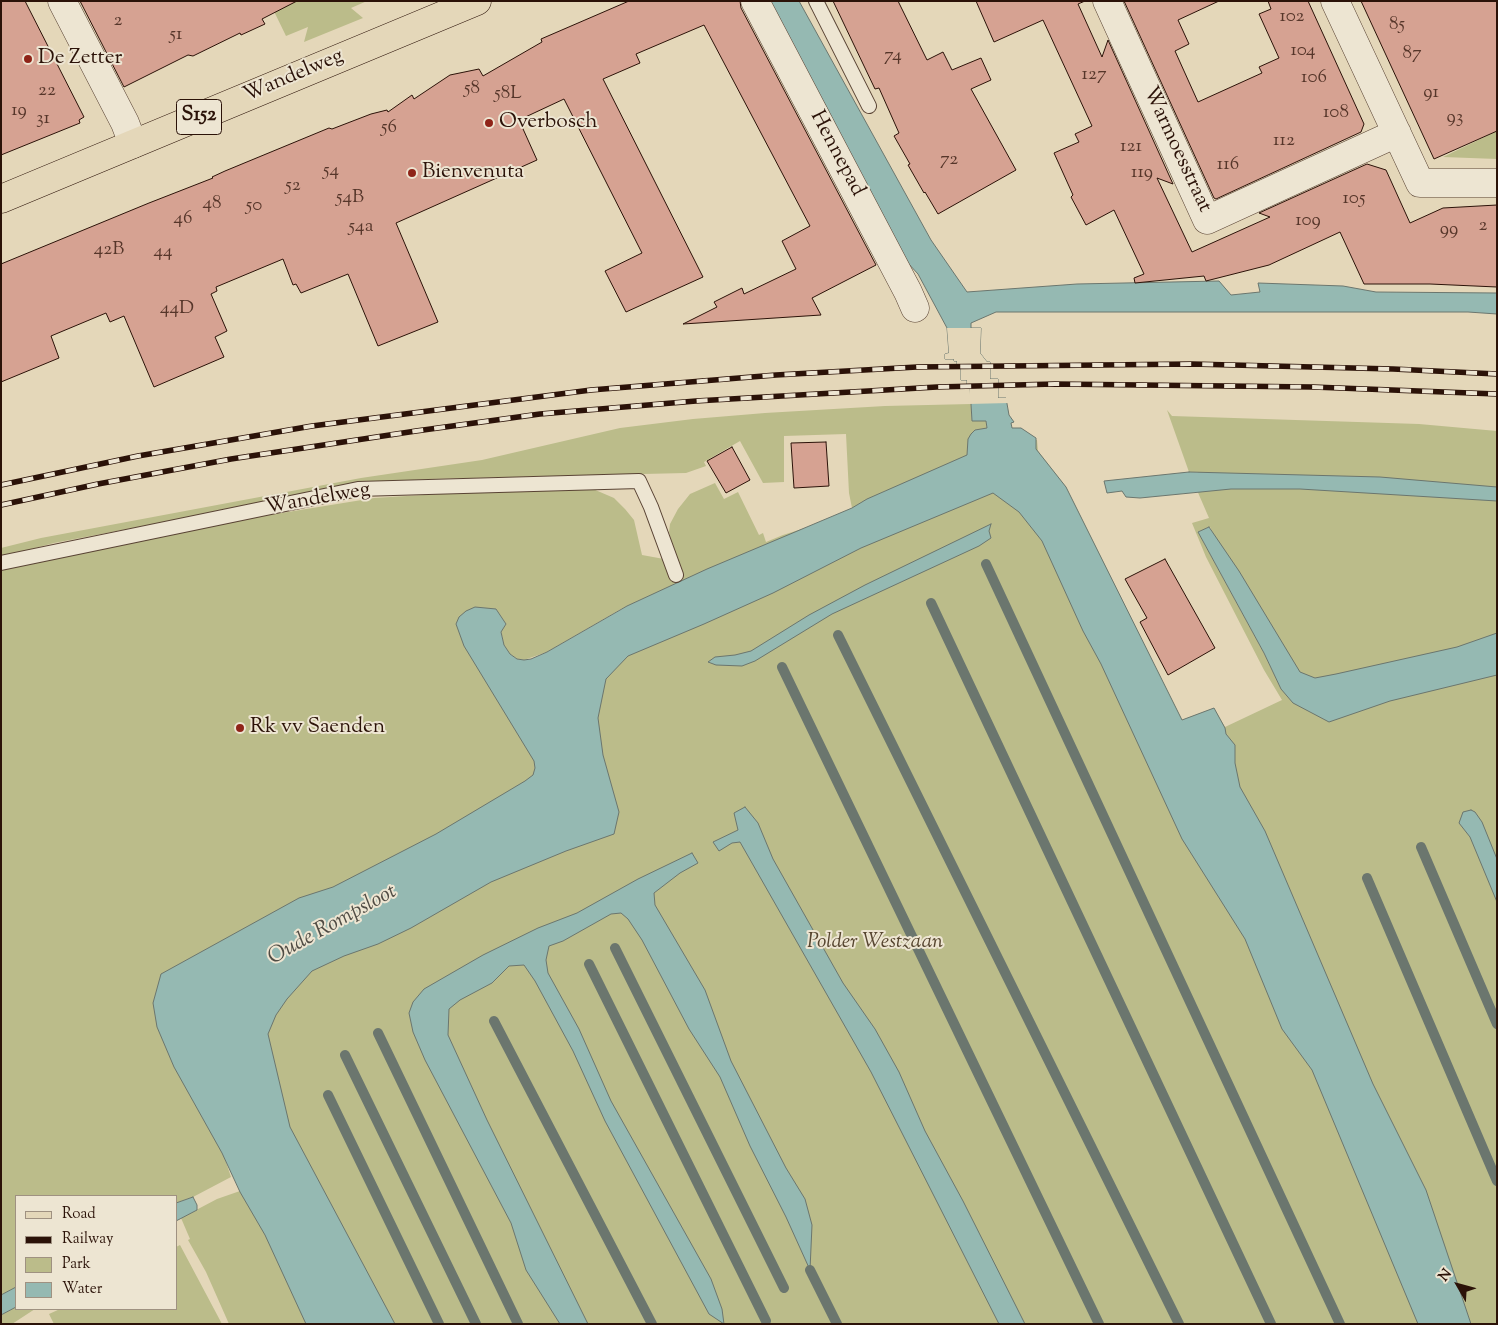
<!DOCTYPE html>
<html>
<head>
<meta charset="utf-8">
<style>
  body { margin:0 }
  #map { position:relative; width:1498px; height:1325px; overflow:hidden; background:#e4d7b9; font-family:"Sorts Mill Goudy",serif }
  canvas { display:block }
  .frame { position:absolute; inset:0; border:2px solid #2b1208; pointer-events:none }
  .legend { position:absolute; left:15px; top:1195px; width:162px; height:115px; box-sizing:border-box; background:#ede5d2; border:1px solid #9f9181; margin:0; padding:6px 9px; list-style:none; font-size:15px; color:#2b1208 }
  .legend li { display:flex; align-items:center; gap:10px; height:25px }
  .legend b { width:25px; border:1px solid #9f9181 }
  .north { position:absolute; left:1433px; top:1260px; width:50px; height:50px; -webkit-text-stroke:4px #ede5d2; paint-order:stroke; rotate:308deg; font-size:14px; font-weight:700; line-height:20px; text-align:center; color:#2b1208 }
  .north::after { content:''; display:block; margin:auto; width:18px; height:22px; background:#2b1208; clip-path:polygon(50% 0,100% 100%,50% 72%,0 100%) }
</style>
</head>
<body>
<div id="map">
<canvas width="1498" height="1325"></canvas>
<div class="frame"></div>
<ul class="legend">
<li><b style="height:6px;background:#e4d7b9"></b>Road</li>
<li><b style="height:6px;background:#2b1208"></b>Railway</li>
<li><b style="height:14px;background:#bbbc8a"></b>Park</li>
<li><b style="height:14px;background:#95b9b2"></b>Water</li>
</ul>
<div class="north">N</div>
</div>
<script>
const g = document.querySelector('canvas').getContext('2d');
g.lineJoin = 'round';
function fillPath(path, color) {
  g.fillStyle = color;
  g.fill(path, 'evenodd');
}
function poly(rows) {
  const path = new Path2D();
  for (const r of rows) {
    path.moveTo(r[0], r[1]);
    for (let i = 2; i < r.length; i += 2) path.lineTo(r[i], r[i + 1]);
  }
  return path;
}
function strokePath(path, color, width, dash) {
  g.strokeStyle = color;
  g.lineWidth = width;
  g.lineCap = dash ? 'butt' : 'round';
  g.setLineDash(dash || []);
  g.stroke(path);
}
function write(font, color, halo, rows, align = 'center') {
  g.font = font + ' "Sorts Mill Goudy",serif';
  g.lineWidth = 4;
  g.setLineDash([]);
  g.textBaseline = 'middle';
  g.strokeStyle = halo;
  g.fillStyle = color;
  for (const [text, x, y, turn = 0] of rows) {
    g.save();
    g.translate(x, y);
    g.rotate((+turn || 0) * Math.PI / 180);
    g.textAlign = isNaN(turn) ? turn : align;
    if (halo) g.strokeText(text, 0, 0);
    g.fillText(text, 0, 0);
    g.restore();
  }
}
fillPath(poly([
  [269,1,367,1,351,8,363,18,304,42,308,27,286,36],
  [1497,131,1497,159,1443,157],
  [971,404,972,421,986,421,987,428,975,430,977,433,1037,440,1038,451,1066,487,1182,720,1214,708,1225,727,1282,700,1264,670,1206,557,1192,523,1209,518,1196,488,1198,472,1189,472,1167,410,1172,416,1419,424,1497,431,1497,1324,229,1324,206,1272,188,1240,190,1239,181,1218,217,1199,240,1191,224,1156,231,1177,193,1197,176,1203,176,1196,16,1196,16,1287,1,1295,1,567,177,530,374,498,473,492,593,489,614,498,625,509,634,520,642,555,664,559,676,584,621,609,547,652,524,660,517,659,510,654,504,645,501,631,506,624,496,609,526,747,705,571,682,581,669,532,670,524,678,509,690,494,715,483,724,499,738,492,759,535,763,533,766,542,783,535,824,522,869,504,887,490,852,508,849,493,846,434,784,436,784,482,763,483,740,441,704,462,706,466,686,473,429,479,368,483,54,543,1,557,1,548,41,538,361,478,482,460,620,428,693,419,765,413,885,406],
  [1210,527,1281,689,1264,653,1198,532],
  [180,1245,222,1324,54,1324,49,1314,60,1309,176,1309,176,1247],
  [16,1307,16,1309,35,1309,12,1324,1,1324,1,1315]
]), '#bbbc8a');
const water = poly([
  [769,1,799,1,931,240,967,292,1077,284,1219,281,1231,295,1260,292,1258,283,1343,286,1376,292,1497,293,1497,314,1468,312,996,312,971,323,971,328,981,328,980,353,987,362,990,362,990,379,998,379,998,398,1006,398,1009,415,1014,422,1011,423,1012,428,1021,428,1036,438,1036,449,1066,487,1182,720,1214,708,1225,728,1226,734,1235,745,1235,763,1240,787,1265,831,1373,1084,1426,1190,1471,1324,1418,1324,1312,1070,1282,1029,1245,939,1182,839,1101,664,1083,631,1042,541,1019,512,993,493,861,548,773,593,704,624,628,656,606,679,598,718,603,755,619,812,614,834,566,851,491,882,411,928,378,944,344,956,312,971,287,999,276,1015,268,1034,290,1127,395,1324,306,1324,265,1235,240,1192,222,1153,174,1067,157,1027,153,1003,161,974,299,898,333,887,436,834,525,781,533,775,535,768,534,761,464,646,456,624,459,617,466,611,475,607,496,609,506,624,501,632,504,645,510,654,517,659,524,660,531,659,547,652,627,606,707,569,852,508,867,499,967,455,968,439,971,434,975,430,987,428,986,421,972,421,970,387,967,387,967,380,961,380,961,368,957,367,957,361,954,361,954,359,945,359,945,354,949,353,947,328,918,274,907,262,769,1],
  [1189,472,1380,477,1497,487,1497,501,1300,489,1231,489,1140,498,1126,497,1122,491,1107,493,1104,481,1189,472],
  [991,524,989,531,991,538,979,546,832,614,755,661,742,666,716,665,708,662,715,657,735,655,751,651,809,615,865,585,991,524],
  [1209,527,1239,571,1300,672,1315,678,1336,674,1457,647,1497,633,1497,675,1390,701,1329,722,1293,703,1281,689,1264,653,1198,532,1209,527],
  [745,807,758,823,773,859,843,983,875,1029,899,1072,925,1131,963,1201,1025,1324,999,1324,871,1072,740,842,732,843,719,851,713,842,738,830,734,813,745,807],
  [1471,810,1475,812,1482,822,1497,859,1497,902,1470,837,1459,823,1463,812,1471,810],
  [692,853,698,863,680,873,654,893,655,905,705,990,731,1061,786,1168,805,1199,812,1225,810,1270,786,1217,750,1146,720,1077,689,1029,642,940,628,919,621,913,611,914,563,941,549,946,546,960,548,973,579,1029,611,1101,711,1279,722,1309,724,1324,709,1314,605,1121,573,1051,535,981,524,965,509,966,492,983,460,1000,449,1009,448,1035,487,1120,588,1324,560,1324,526,1270,511,1223,425,1060,413,1032,409,1013,413,1002,424,989,483,955,538,928,577,913,638,879,692,853],
  [193,1197,197,1205,197,1210,176,1221,176,1203,193,1197],
  [16,1287,16,1307,1,1315,1,1295,16,1287]
]);
fillPath(water, '#95b9b2');
strokePath(water, '#6b766e', 1);
fillPath(poly([
  [947,328,981,328,980,353,987,362,990,362,990,379,998,379,998,398,1008,398,1009,403,968,404,970,387,967,387,967,380,961,380,961,368,957,367,957,361,954,361,954,359,945,359,945,354,949,353]
]), '#e4d7b9');
strokePath(poly([
  [986,564,1340,1324],
  [931,603,1271,1324],
  [838,635,1179,1324],
  [782,667,1099,1324],
  [1421,847,1497,1024],
  [1367,878,1497,1181],
  [615,948,784,1288],
  [589,964,766,1321],
  [494,1021,652,1324],
  [378,1033,518,1324],
  [345,1055,476,1324],
  [328,1095,439,1324],
  [810,1270,837,1324]
]), '#6b766e', 10);
const building = poly([
  [1,1,25,1,84,117,79,120,80,123,1,155,1,1],
  [80,1,297,1,262,19,265,24,241,35,240,33,193,56,188,55,124,87,80,1],
  [629,1,740,1,741,8,876,265,812,298,821,315,683,324,717,307,714,302,742,288,744,294,796,269,782,241,810,226,704,25,636,54,640,63,603,79,703,277,626,312,605,271,642,253,564,99,519,120,537,160,396,223,438,322,378,346,348,274,301,293,296,284,293,285,283,259,216,287,217,291,211,294,227,331,215,337,224,357,154,387,124,316,110,322,106,313,51,336,59,358,1,382,1,264,149,203,213,178,212,177,225,171,329,128,332,129,371,114,387,110,388,112,412,95,414,99,450,75,479,69,483,76,542,42,541,39,629,1],
  [833,1,898,1,927,60,943,52,952,70,981,58,991,80,971,89,1016,170,938,214,925,192,924,193,908,165,910,164,894,136,899,133,879,88,875,89,833,1],
  [976,1,1085,1,1078,4,1102,57,1108,40,1173,184,1157,178,1192,252,1270,217,1259,213,1367,164,1386,170,1410,223,1443,208,1497,205,1497,287,1430,284,1364,284,1340,232,1269,265,1206,281,1204,276,1135,283,1134,278,1144,274,1114,210,1086,225,1071,197,1073,195,1054,153,1079,142,1075,134,1092,126,1043,20,994,42,976,1],
  [1124,1,1219,1,1178,20,1189,44,1175,51,1198,102,1262,73,1259,67,1279,58,1259,14,1271,9,1268,1,1308,1,1364,124,1361,132,1216,199,1214,198,1124,1],
  [1361,1,1497,1,1497,131,1434,159,1361,1],
  [826,442,829,486,794,488,791,443,826,442],
  [732,447,750,480,726,493,707,461,732,447],
  [1165,559,1215,648,1168,675,1140,622,1147,618,1125,579,1165,559]
]);
fillPath(building, '#d6a292');
strokePath(building, '#2b1208', 1);
const service = poly([
  [816,1,869,106],
  [1,563,358,489,639,481,651,507,676,575]
]);
const minor = poly([
  [62,1,125,123,133,144],
  [755,1,908,292,915,308],
  [1107,1,1207,220,1397,133],
  [1335,1,1420,183,1497,183]
]);
const primary = poly([
  [1,199,477,1]
]);
strokePath(service, '#594334', 16);
strokePath(minor, '#594334', 29);
strokePath(primary, '#2b1208', 29);
strokePath(service, '#ede5d2', 14);
strokePath(minor, '#ede5d2', 28);
strokePath(primary, '#e4d7b9', 28);
const rail = poly([
  [1,485,138,456,312,426,591,390,776,375,917,367,1192,364,1393,369,1497,374],
  [1,505,98,484,231,459,416,431,540,414,696,401,937,387,1055,384,1313,387,1497,394]
]);
strokePath(rail, '#2b1208', 5.5);
strokePath(rail, '#ede5d2', 4, [11]);
for (const [x, y, r, color] of [
  [28,59,5,"#8f2418"],
  [489,123,5,"#8f2418"],
  [412,173,5,"#8f2418"],
  [240,728,5,"#8f2418"]
]) {
  const dot = new Path2D();
  dot.arc(x, y, r, 0, 2 * Math.PI);
  g.fillStyle = color;
  g.fill(dot);
  strokePath(dot, '#ede5d2', 2);
}
write('19px', '#56362a', null, [
  ["102",1292,18],
  ["2",118,22],
  ["85",1397,26],
  ["51",176,36],
  ["104",1303,52],
  ["87",1412,55],
  ["74",893,57],
  ["127",1094,76],
  ["106",1314,79],
  ["58",472,90],
  ["22",47,92],
  ["91",1431,94],
  ["58L",508,95],
  ["19",19,112],
  ["108",1336,114],
  ["93",1455,119],
  ["31",43,120],
  ["56",389,129],
  ["112",1284,142],
  ["121",1131,148],
  ["72",949,161],
  ["116",1228,166],
  ["54",331,172],
  ["119",1142,174],
  ["52",293,187],
  ["54B",350,199],
  ["105",1354,200],
  ["48",212,205],
  ["50",254,207],
  ["46",183,220],
  ["109",1308,222],
  ["2",1483,227],
  ["54a",361,228],
  ["99",1449,231],
  ["42B",109,251],
  ["44",163,253],
  ["44D",177,310]
]);
for (const [x, y, w] of [
  [199,117,45]
]) {
  const box = new Path2D();
  box.roundRect(x - w / 2, y - 17.5, w, 35, 4);
  g.fillStyle = '#ede5d2';
  g.fill(box);
  strokePath(box, '#2b1208', 1);
}
write('bold 20px', '#2b1208', null, [
  ["S152",199,117]
]);
write('21px', '#2b1208', '#ede5d2', [
  ["De Zetter",38,59],
  ["Overbosch",499,123],
  ["Bienvenuta",422,173],
  ["Rk vv Saenden",250,728]
], 'left');
write('21px', '#2b1208', '#ede5d2', [
  ["Wandelweg",294,77,-23],
  ["Warmoesstraat",1176,150,65],
  ["Hennepad",836,154,62],
  ["Wandelweg",318,500,-10]
]);
write('italic 21px', '#56452f', '#ede5d2', [
  ["Polder Westzaan",875,943]
]);
write('italic 22px', '#504c44', '#ede5d2', [
  ["Oude Rompsloot",333,926,-29]
]);
</script>
</body>
</html>
